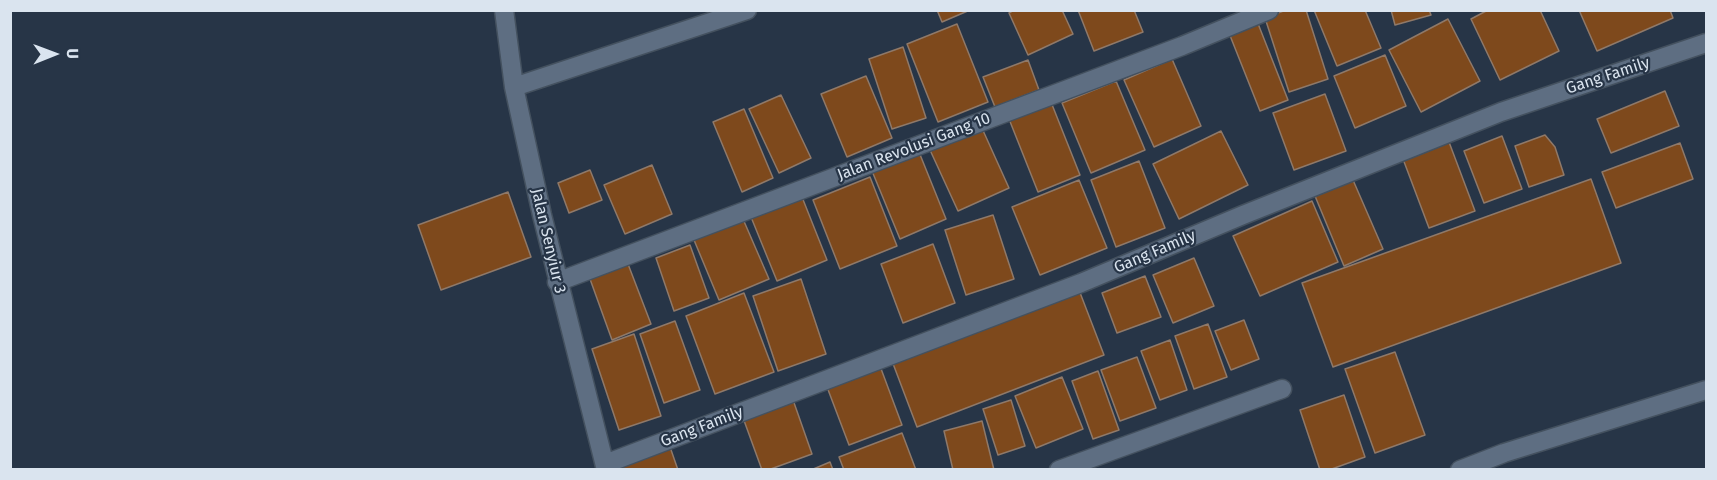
<!DOCTYPE html>
<html>
<head>
<meta charset="utf-8">
<style>
  body { margin:0 }
  #map { position:relative; width:1717px; height:480px; overflow:hidden; background:#273547; font-family:"Fira Sans",sans-serif }
  canvas { display:block }
  .frame { position:absolute; inset:0; border:12px solid #dae4ef; pointer-events:none }
  .north { position:absolute; left:24px; top:24px; width:60px; height:60px; -webkit-text-stroke:4px #273547; paint-order:stroke; rotate:89deg; font-size:16px; font-weight:700; line-height:24px; text-align:center; color:#dae4ef }
  .north::after { content:''; display:block; margin:auto; width:21px; height:27px; background:#dae4ef; clip-path:polygon(50% 0,100% 100%,50% 72%,0 100%) }
</style>
</head>
<body>
<div id="map">
<canvas width="1717" height="480"></canvas>
<div class="frame"></div>
<div class="north">U</div>
</div>
<script>
const g = document.querySelector('canvas').getContext('2d');
g.lineJoin = 'round';
function fillPath(path, color) {
  g.fillStyle = color;
  g.fill(path, 'evenodd');
}
function poly(rows) {
  const path = new Path2D();
  for (const r of rows) {
    path.moveTo(r[0], r[1]);
    for (let i = 2; i < r.length; i += 2) path.lineTo(r[i], r[i + 1]);
  }
  return path;
}
function strokePath(path, color, width, dash) {
  g.strokeStyle = color;
  g.lineWidth = width;
  g.lineCap = dash ? 'butt' : 'round';
  g.setLineDash(dash || []);
  g.stroke(path);
}
function write(font, color, halo, rows, align = 'center') {
  g.font = font + ' "Fira Sans",sans-serif';
  g.lineWidth = 4.5;
  g.setLineDash([]);
  g.textBaseline = 'middle';
  g.strokeStyle = halo;
  g.fillStyle = color;
  for (const [text, x, y, turn = 0] of rows) {
    g.save();
    g.translate(x, y);
    g.rotate((+turn || 0) * Math.PI / 180);
    g.textAlign = isNaN(turn) ? turn : align;
    if (halo) g.strokeText(text, 0, 0);
    g.fillText(text, 0, 0);
    g.restore();
  }
}
const building = poly([
  [937,10,970,10,942,22,937,10],
  [1014,10,1062,10,1073,34,1028,55,1009,13,1014,10],
  [1078,10,1134,10,1143,32,1094,51,1078,10],
  [1286,10,1306,10,1328,79,1289,92,1265,18,1286,10],
  [1314,10,1365,10,1381,48,1337,66,1314,10],
  [1391,10,1429,10,1431,15,1395,25,1391,10],
  [1488,10,1540,10,1559,51,1500,80,1471,19,1488,10],
  [1579,10,1670,10,1673,18,1597,51,1579,10],
  [1448,19,1480,81,1421,112,1389,50,1448,19],
  [1257,21,1288,100,1260,111,1229,33,1257,21],
  [957,24,988,102,938,122,907,44,957,24],
  [903,47,926,118,892,129,869,59,903,47],
  [1385,55,1406,106,1355,128,1334,76,1385,55],
  [1172,59,1201,126,1154,147,1124,80,1172,59],
  [1028,60,1039,90,995,107,983,77,1028,60],
  [866,76,892,138,847,157,821,94,866,76],
  [1116,81,1145,150,1091,173,1062,103,1116,81],
  [1665,91,1679,126,1611,153,1597,119,1665,91],
  [1325,94,1346,151,1294,170,1273,113,1325,94],
  [781,95,811,158,779,173,749,109,781,95],
  [1051,102,1080,175,1038,192,1009,119,1051,102],
  [744,109,773,178,742,192,713,122,744,109],
  [981,126,1009,188,958,211,930,150,981,126],
  [1221,131,1248,185,1179,219,1153,164,1221,131],
  [1545,135,1555,147,1564,175,1529,187,1515,146,1545,135],
  [1502,136,1522,189,1484,203,1464,151,1502,136],
  [1449,142,1475,211,1429,228,1403,159,1449,142],
  [1680,143,1693,179,1616,208,1602,172,1680,143],
  [919,152,946,219,900,239,872,171,919,152],
  [1139,161,1165,228,1116,247,1091,180,1139,161],
  [652,165,672,214,625,234,604,185,652,165],
  [590,170,602,200,569,213,558,183,590,170],
  [870,177,897,246,840,269,813,200,870,177],
  [1591,179,1621,263,1333,367,1302,283,1591,179],
  [1079,180,1107,248,1040,275,1012,207,1079,180],
  [1353,180,1383,249,1344,266,1315,196,1353,180],
  [508,192,531,257,441,290,418,225,508,192],
  [802,197,827,260,777,281,751,217,802,197],
  [1312,201,1338,262,1260,296,1233,236,1312,201],
  [993,215,1014,279,966,295,945,230,993,215],
  [743,219,769,279,719,300,694,240,743,219],
  [933,244,955,303,903,323,881,264,933,244],
  [690,245,709,298,674,311,656,258,690,245],
  [1194,258,1214,306,1173,323,1153,275,1194,258],
  [628,264,651,324,612,340,590,279,628,264],
  [1145,276,1161,317,1117,333,1102,293,1145,276],
  [801,279,826,354,778,371,753,296,801,279],
  [1079,290,1104,355,917,427,892,361,1079,290],
  [744,293,774,372,715,394,686,316,744,293],
  [1244,320,1259,359,1231,370,1215,331,1244,320],
  [675,321,700,390,664,403,640,334,675,321],
  [1208,324,1227,377,1194,389,1175,336,1208,324],
  [634,334,661,416,619,430,592,349,634,334],
  [1170,340,1187,390,1160,400,1141,351,1170,340],
  [1395,352,1425,435,1375,453,1345,369,1395,352],
  [1137,357,1156,408,1120,421,1101,370,1137,357],
  [880,366,902,425,849,445,827,387,880,366],
  [1098,371,1119,430,1093,439,1072,381,1098,371],
  [1062,377,1083,429,1036,448,1015,396,1062,377],
  [1344,395,1365,457,1329,470,1320,470,1300,410,1344,395],
  [792,397,812,454,768,470,762,470,742,415,792,397],
  [1011,400,1025,446,998,455,983,409,1011,400],
  [982,421,994,470,953,470,944,431,982,421],
  [902,433,916,470,844,470,839,457,902,433],
  [669,444,678,470,621,470,619,464,669,444],
  [830,462,833,470,811,470,830,462]
]);
fillPath(building, '#7e491c');
strokePath(building, '#8f7969', 1.5);
const minor = poly([
  [504,10,514,87,542,215,606,470],
  [514,87,747,10],
  [557,282,1182,46,1269,10],
  [605,464,1081,283,1243,215,1501,112,1706,43],
  [1059,470,1282,389],
  [1460,470,1504,453,1706,390]
]);
strokePath(minor, '#44515f', 21);
strokePath(minor, '#5e6e82', 18);
write('16px', '#dae4ef', '#273547', [
  ["Gang Family",1608,76,-18],
  ["Jalan Revolusi Gang 10",914,147,-21],
  ["Jalan Senyiur 3",548,241,77],
  ["Gang Family",1155,252,-23],
  ["Gang Family",702,427,-21]
]);
</script>
</body>
</html>
